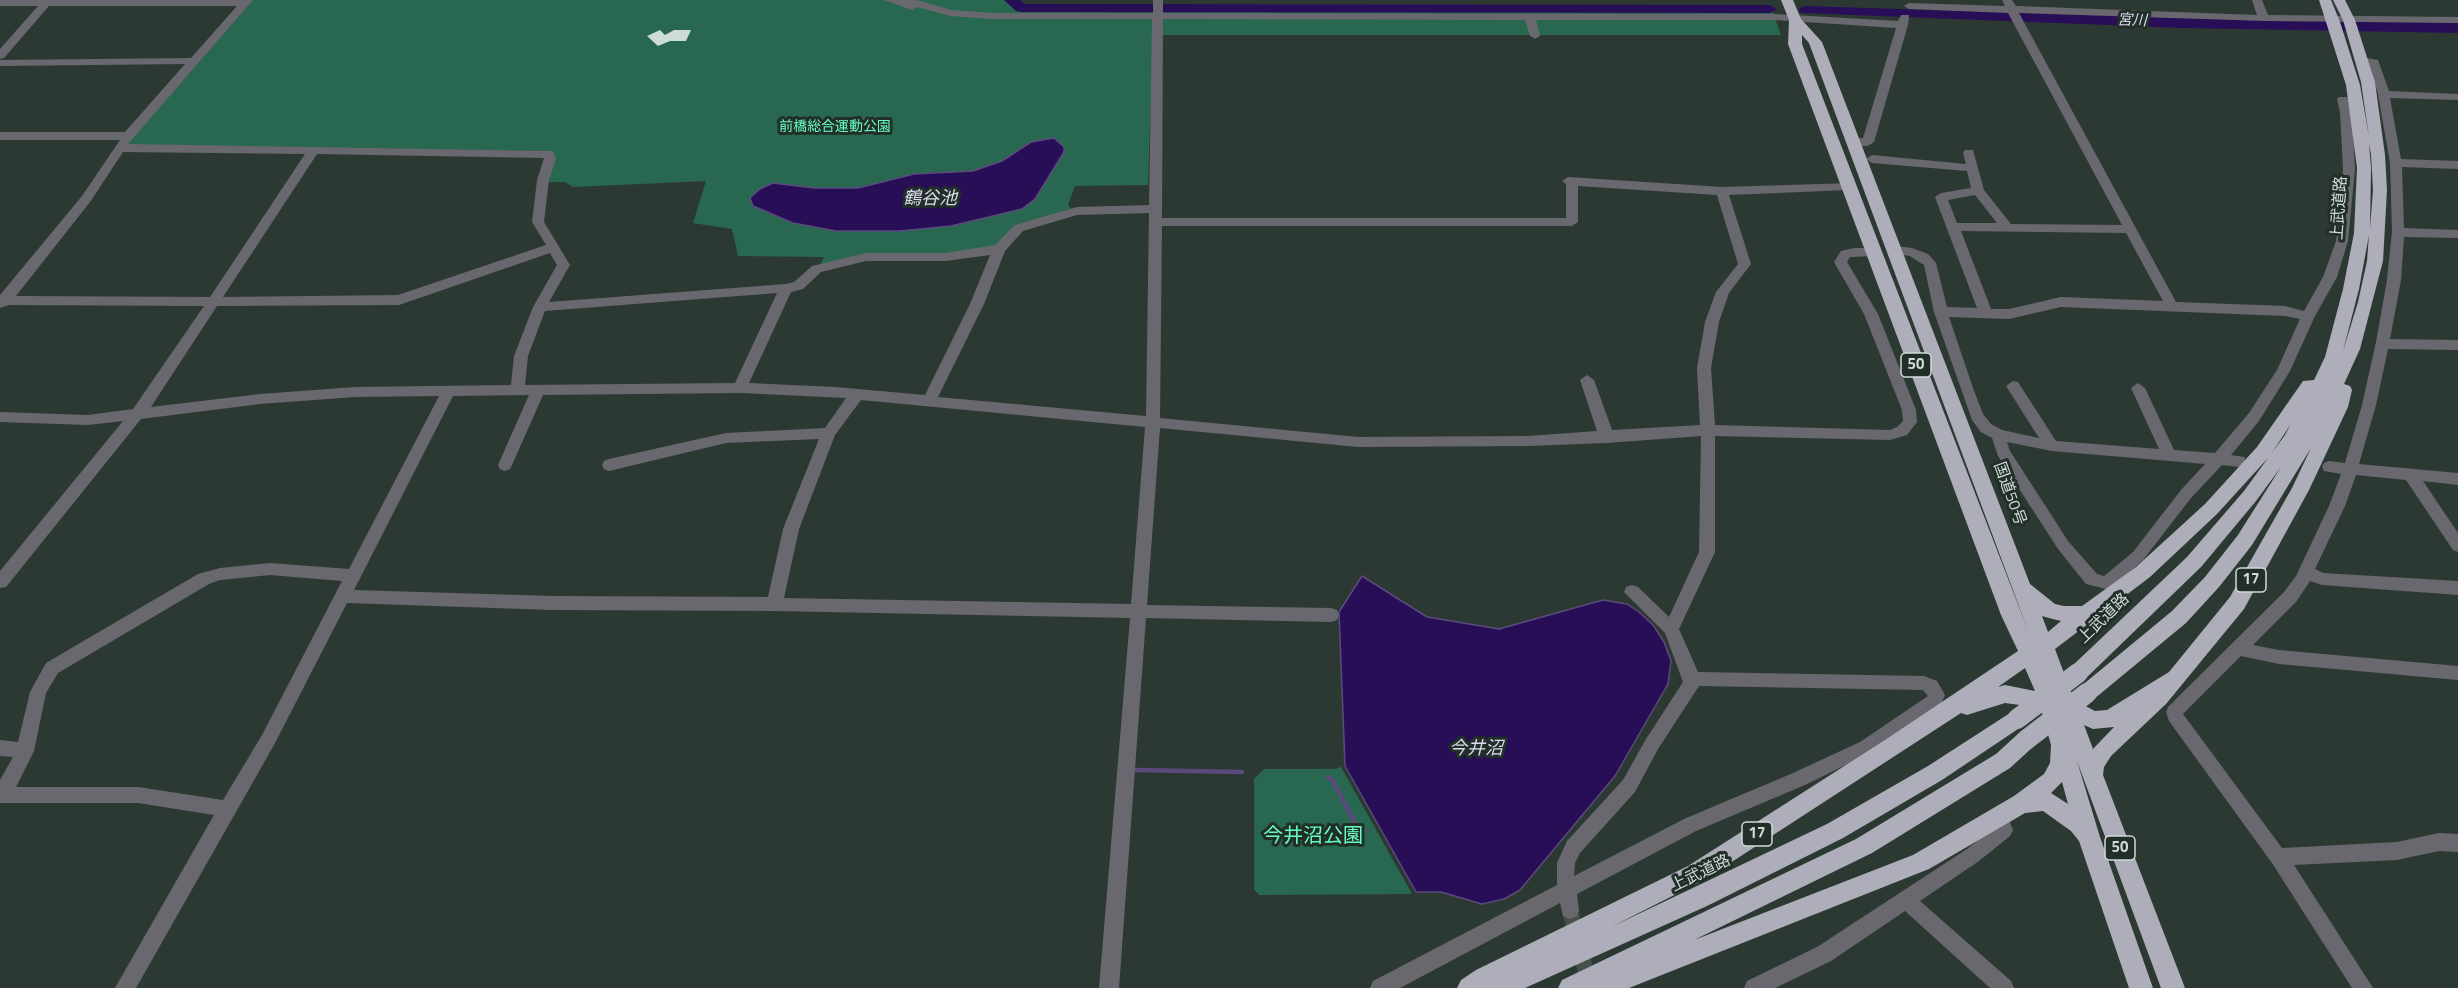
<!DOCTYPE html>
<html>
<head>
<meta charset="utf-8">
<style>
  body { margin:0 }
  canvas { display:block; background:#2c3933 }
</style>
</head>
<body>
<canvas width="2458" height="988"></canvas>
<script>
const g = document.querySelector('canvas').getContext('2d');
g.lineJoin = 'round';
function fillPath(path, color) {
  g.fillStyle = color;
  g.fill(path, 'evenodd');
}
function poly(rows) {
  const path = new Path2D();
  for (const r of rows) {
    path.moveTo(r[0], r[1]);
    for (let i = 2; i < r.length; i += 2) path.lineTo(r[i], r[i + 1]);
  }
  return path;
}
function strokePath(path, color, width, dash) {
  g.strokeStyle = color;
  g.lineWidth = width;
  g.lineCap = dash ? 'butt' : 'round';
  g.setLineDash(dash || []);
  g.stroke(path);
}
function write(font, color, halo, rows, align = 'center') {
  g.font = font + ' "Titillium Web","Noto Sans JP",sans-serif';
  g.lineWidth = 6;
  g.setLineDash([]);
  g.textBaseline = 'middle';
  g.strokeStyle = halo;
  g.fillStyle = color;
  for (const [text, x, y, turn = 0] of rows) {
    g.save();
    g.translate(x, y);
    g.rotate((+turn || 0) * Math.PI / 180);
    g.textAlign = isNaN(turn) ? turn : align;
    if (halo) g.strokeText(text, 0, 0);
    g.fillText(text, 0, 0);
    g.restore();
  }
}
fillPath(poly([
  [253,0,1007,0,1016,11,1773,12,1781,35,1153,35,1148,185,1075,186,1068,205,1072,210,1017,227,998,245,944,255,917,255,820,265,824,257,738,256,732,229,693,223,706,181,573,187,565,182,546,182,553,153,548,151,126,145],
  [1341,767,1412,894,1259,895,1254,889,1254,779,1264,769,1335,769]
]), '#286850');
const water = poly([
  [1054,138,1064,147,1064,152,1035,199,1022,209,951,226,900,231,836,231,793,223,753,206,750,198,760,189,773,183,814,188,858,188,914,174,973,171,1002,161,1031,142,1054,138],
  [1362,576,1427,617,1499,629,1603,600,1627,604,1639,612,1653,625,1664,642,1671,661,1668,684,1615,776,1520,890,1504,899,1482,904,1441,892,1416,892,1345,766,1339,612,1362,576]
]);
fillPath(water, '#280e57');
strokePath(water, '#5b4b7d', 1.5);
strokePath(poly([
  [1135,770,1242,772],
  [1328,777,1333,781,1358,829,1365,830]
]), '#5b4b7d', 4.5);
fillPath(poly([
  [1004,0,1020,0,1025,4,1770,5,1777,9,1770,13,1021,12,1016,11,1004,0],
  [1806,6,2183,18,2458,23,2458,33,2183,28,1801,13,1799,10,1801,7,1806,6]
]), '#280e57');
fillPath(poly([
  [660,30,665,35,674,30,691,30,686,41,670,41,658,46,647,36]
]), '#cdddd5');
strokePath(poly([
  [1570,910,1590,988]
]), '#45514b', 16, [16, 8]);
fillPath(poly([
  [0,0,253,0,128,144,553,151,556,159,549,180,544,222,570,265,549,302,786,284,794,282,812,266,866,253,945,253,995,245,1015,225,1077,207,1149,205,1152,19,992,19,950,16,917,7,912,10,884,0,917,0,951,10,992,13,1153,13,1153,0,1163,0,1163,13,1775,14,1898,21,1901,15,1909,15,1908,25,1874,142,1868,146,1852,146,1846,142,1852,138,1863,138,1896,28,1775,20,1536,20,1540,36,1535,39,1530,36,1525,20,1163,19,1162,218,1566,218,1566,184,1562,181,1568,177,1722,187,1853,183,1853,189,1849,190,1729,195,1751,264,1729,293,1719,322,1711,368,1715,425,1890,430,1897,427,1903,421,1902,410,1864,314,1834,262,1841,251,1854,248,1874,248,1880,252,1874,256,1850,257,1847,262,1878,314,1916,410,1917,422,1907,435,1890,440,1715,436,1715,552,1679,629,1698,672,1924,676,1937,681,1945,695,1939,708,1872,752,1805,785,1696,831,1577,894,1579,910,1577,916,1570,919,1563,916,1560,903,1400,988,1370,988,1373,981,1557,885,1557,863,1567,841,1623,780,1646,739,1683,682,1665,633,1624,592,1626,587,1632,585,1638,587,1669,617,1699,552,1701,436,1607,443,1528,446,1358,447,1160,428,1147,605,1331,608,1337,610,1339,615,1337,620,1331,622,1146,618,1119,988,1099,988,1130,618,775,611,553,610,347,603,274,745,136,988,115,988,214,815,138,803,0,803,0,780,13,757,0,756,0,740,18,742,30,692,46,663,198,574,220,568,270,563,349,569,439,396,355,397,260,404,141,419,6,587,0,588,0,571,123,421,88,425,0,422,0,412,88,415,133,409,204,306,9,305,0,308,0,295,82,196,120,140,0,140,0,132,125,132,185,64,0,66,0,60,191,58,237,6,49,6,4,58,0,59,0,49,38,6,0,6,0,0],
  [123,152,305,154,210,297,16,296,90,202,123,152],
  [317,154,544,158,537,180,532,222,546,245,398,295,223,297,317,154],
  [1578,186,1717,195,1738,264,1716,292,1705,322,1697,368,1700,425,1612,430,1594,380,1587,375,1580,380,1597,431,1528,436,1358,437,1160,418,1162,226,1572,226,1578,222,1578,186],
  [1149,213,1146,416,938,397,984,304,1005,251,1023,231,1077,215,1149,213],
  [550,253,557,265,533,307,514,356,511,385,355,387,260,394,151,407,217,306,399,305,550,253],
  [990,255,970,304,925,395,835,387,749,383,791,292,803,289,821,272,866,261,945,261,990,255],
  [777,293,735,383,525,385,528,356,545,311,777,293],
  [740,393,846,398,825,428,726,433,609,459,604,461,602,465,604,469,609,471,726,443,819,439,783,529,768,597,553,596,354,590,453,396,529,395,498,465,500,469,505,471,510,469,512,465,543,395,740,393],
  [861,400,1145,427,1131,604,784,598,799,529,835,435,861,400],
  [270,575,342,581,262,735,223,800,138,787,16,787,34,751,46,693,58,673,209,584,220,580,270,575],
  [1699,686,1923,690,1928,696,1860,742,1793,773,1684,819,1574,876,1575,863,1580,853,1635,792,1658,749,1699,686],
  [2002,0,2012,0,2016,6,2257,15,2252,0,2262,0,2268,15,2458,17,2458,23,2264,21,2019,13,2176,302,2285,306,2304,311,2323,277,2336,241,2343,169,2340,112,2337,99,2339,97,2347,97,2352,112,2355,169,2348,241,2337,277,2315,316,2290,371,2259,421,2231,455,2244,457,2246,461,2244,465,2239,467,2222,465,2191,498,2143,560,2112,588,2106,589,2086,584,2058,549,1998,456,1992,438,1981,432,1972,420,1934,312,1924,265,1910,256,1890,253,1889,250,1895,246,1912,248,1928,254,1936,263,1947,307,1977,308,1935,197,1941,193,1971,188,1967,171,1872,163,1866,159,1872,155,1966,164,1963,153,1965,150,1973,150,1984,190,2011,224,2122,225,2008,13,1909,9,1904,6,1909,3,2005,6,2002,0],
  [1975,195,1997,223,1957,223,1948,200,1975,195],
  [1961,231,2126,233,2163,301,2061,297,2009,309,1991,309,1961,231],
  [2061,307,2285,316,2300,319,2277,370,2249,413,2215,453,2174,450,2145,388,2138,383,2131,388,2159,449,2056,441,2018,382,2013,381,2006,386,2039,438,2002,430,1991,424,1983,414,1973,388,1949,317,2009,319,2061,307],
  [2007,442,2052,451,2205,464,2181,490,2133,552,2104,576,2097,574,2068,541,2010,451,2007,442],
  [2362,57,2378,60,2389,91,2458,94,2458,100,2390,98,2401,159,2458,161,2458,169,2402,167,2404,228,2458,230,2458,238,2404,237,2401,280,2390,339,2458,340,2458,350,2388,349,2376,405,2359,464,2458,473,2458,485,2423,481,2458,533,2458,552,2453,550,2406,480,2356,475,2345,506,2315,569,2323,573,2458,581,2458,595,2322,585,2310,581,2296,602,2253,645,2279,650,2458,666,2458,680,2279,664,2241,656,2183,714,2282,848,2397,842,2439,833,2458,834,2458,852,2439,851,2397,860,2294,865,2373,988,2352,988,2272,863,2169,721,2166,712,2168,707,2284,592,2296,576,2329,506,2341,474,2324,471,2322,467,2324,463,2329,461,2345,463,2362,405,2376,342,2387,280,2392,231,2390,163,2378,94,2369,65,2356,60,2362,57],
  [1996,811,2008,818,2013,830,2010,836,1979,861,1920,901,2011,981,2014,988,1990,988,1905,911,1831,961,1775,988,1744,988,1747,981,1817,947,1967,849,1993,828,1987,819,1990,813,1996,811]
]), '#69686e');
fillPath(poly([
  [1781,0,1793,0,1801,19,1822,42,2030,584,2055,604,2064,606,2082,606,2136,567,2205,504,2257,447,2303,381,2314,380,2325,357,2343,289,2354,233,2357,168,2346,85,2319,0,2331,0,2340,22,2360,85,2369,137,2361,82,2343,20,2333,0,2345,0,2355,20,2375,82,2385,155,2387,190,2383,261,2360,349,2344,384,2350,386,2352,390,2348,407,2309,490,2244,609,2166,704,2111,756,2104,767,2103,775,2185,988,2161,988,2077,761,2100,837,2153,988,2129,988,2079,841,2071,831,2043,811,2025,813,1929,869,1629,988,1558,988,1562,980,1856,839,1996,754,2019,733,2026,731,2033,733,2036,740,2033,747,2010,768,1872,853,1694,940,1913,855,2014,796,2044,774,2050,763,2051,745,2042,713,2027,706,2005,703,1967,715,1961,713,1704,880,1611,927,1827,824,1928,766,2010,713,2017,710,2024,713,2027,719,2024,725,1942,780,1843,838,1707,906,1525,988,1457,988,1461,980,1476,970,1688,866,1885,740,2018,651,2001,615,1788,44,1789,20,1781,0],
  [1802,35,1809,43,2029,633,1802,44,1802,35],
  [2369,143,2371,155,2373,190,2370,229,2371,168,2369,143],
  [2369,235,2367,261,2358,302,2343,351,2359,289,2369,235],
  [2291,424,2285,435,2271,454,2291,424],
  [2311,448,2292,488,2230,597,2169,672,2107,710,2095,711,2074,700,2055,649,2150,577,2217,514,2268,458,2244,491,2187,557,2071,667,2068,673,2071,679,2078,682,2085,679,2201,567,2256,501,2281,467,2238,535,2205,577,2172,611,2080,687,2077,693,2080,699,2087,702,2094,699,2186,623,2219,587,2252,545,2311,448],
  [2042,616,2049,618,2061,621,2048,632,2042,616],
  [2025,668,2035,691,2005,685,1998,687,2025,668],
  [2084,725,2093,729,2114,727,2093,749,2084,725],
  [2062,782,2068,804,2051,793,2062,782]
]), '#aeadba');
strokePath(poly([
  [2017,719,2078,673],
  [2026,740,2087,693]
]), '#aeadba', 20);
write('14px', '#66fbc4', '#222f29', [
  ["前橋総合運動公園",835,128]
]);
write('italic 15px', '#dcd9ef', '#222f29', [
  ["宮川",2132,21,2]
]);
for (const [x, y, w] of [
  [1916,365,30],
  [2251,580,30],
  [1757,834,30],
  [2120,848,30]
]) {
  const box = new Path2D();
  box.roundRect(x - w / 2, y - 12, w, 24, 4.5);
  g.fillStyle = '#222f29';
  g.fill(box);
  strokePath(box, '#d2d9d6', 1.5);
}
write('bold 15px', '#d2d9d6', null, [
  ["50",1916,365],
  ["17",2251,580],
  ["17",1757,834],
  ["50",2120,848]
]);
write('16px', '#d2d9d6', '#222f29', [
  ["上武道路",2340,208,-86],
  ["国道50号",2009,494,70],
  ["上武道路",2104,619,-44],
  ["上武道路",1701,874,-26]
]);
write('italic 18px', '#dcd9ef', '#222f29', [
  ["鶴谷池",930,200],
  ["今井沼",1476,750]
]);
write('20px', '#66fbc4', '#222f29', [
  ["今井沼公園",1313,837]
]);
</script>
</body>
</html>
